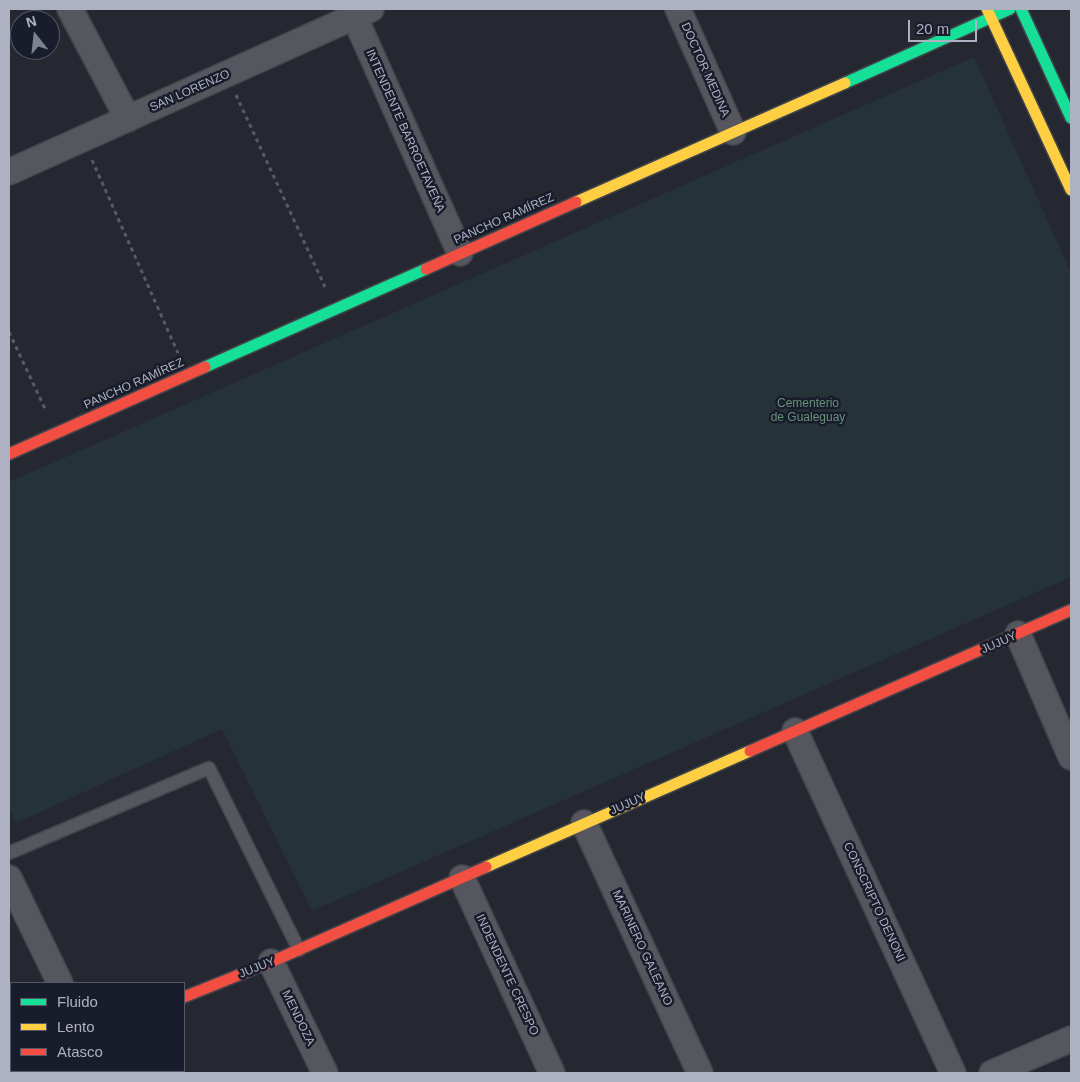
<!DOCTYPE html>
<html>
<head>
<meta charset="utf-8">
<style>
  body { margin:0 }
  #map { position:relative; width:1080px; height:1082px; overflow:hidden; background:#252830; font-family:Helvetica,sans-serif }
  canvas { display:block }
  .frame { position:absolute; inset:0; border:10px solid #aeb1c2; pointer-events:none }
  .legend { position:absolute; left:10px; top:982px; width:175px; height:90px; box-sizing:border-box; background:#191c2a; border:1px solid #555867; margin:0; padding:6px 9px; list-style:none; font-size:15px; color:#aeb1c2 }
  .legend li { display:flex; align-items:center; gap:10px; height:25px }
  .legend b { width:25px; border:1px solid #555867 }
  .north { position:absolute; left:10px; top:10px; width:50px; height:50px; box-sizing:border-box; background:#191c2a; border:1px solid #555867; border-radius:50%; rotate:344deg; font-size:14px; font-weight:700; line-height:20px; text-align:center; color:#aeb1c2 }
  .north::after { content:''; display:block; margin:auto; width:18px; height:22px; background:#7e818f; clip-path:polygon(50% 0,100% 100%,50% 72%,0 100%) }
  .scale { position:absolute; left:908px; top:20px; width:69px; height:22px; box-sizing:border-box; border:2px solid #aeb1c2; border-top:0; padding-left:6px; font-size:15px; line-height:18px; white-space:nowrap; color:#aeb1c2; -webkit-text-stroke:4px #191c2a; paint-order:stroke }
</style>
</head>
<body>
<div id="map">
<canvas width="1080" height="1082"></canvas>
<div class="frame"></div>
<ul class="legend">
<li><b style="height:6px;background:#16e098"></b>Fluido</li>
<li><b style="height:6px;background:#ffcf43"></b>Lento</li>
<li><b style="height:6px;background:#f24e42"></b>Atasco</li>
</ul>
<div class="north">N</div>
<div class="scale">20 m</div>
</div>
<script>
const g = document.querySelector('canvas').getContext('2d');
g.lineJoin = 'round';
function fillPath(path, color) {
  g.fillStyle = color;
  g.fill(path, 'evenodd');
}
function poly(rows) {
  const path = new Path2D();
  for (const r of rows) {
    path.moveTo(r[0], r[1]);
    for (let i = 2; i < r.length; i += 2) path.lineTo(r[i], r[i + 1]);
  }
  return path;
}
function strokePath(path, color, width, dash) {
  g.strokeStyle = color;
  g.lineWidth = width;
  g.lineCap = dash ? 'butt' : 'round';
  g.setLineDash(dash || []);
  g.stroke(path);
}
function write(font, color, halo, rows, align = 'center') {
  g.font = font + ' Helvetica,sans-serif';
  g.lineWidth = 5;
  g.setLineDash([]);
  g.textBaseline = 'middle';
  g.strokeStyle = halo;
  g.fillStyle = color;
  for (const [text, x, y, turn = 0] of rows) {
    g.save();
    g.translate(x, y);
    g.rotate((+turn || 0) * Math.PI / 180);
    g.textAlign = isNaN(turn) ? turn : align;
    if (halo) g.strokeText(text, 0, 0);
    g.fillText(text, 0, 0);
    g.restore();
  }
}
fillPath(poly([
  [974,57,1071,273,1071,577,312,911,222,729,16,823,9,808,9,482]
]), '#253238');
const lane = poly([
  [9,853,209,768,299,950]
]);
const street = poly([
  [70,9,128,119],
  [351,9,460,253],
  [678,9,733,132],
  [9,172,371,9],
  [1018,634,1071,757],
  [795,731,953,1073],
  [584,823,700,1073],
  [9,878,60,983],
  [462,878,552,1073],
  [271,962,325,1073],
  [101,1071,102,1073],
  [9,1072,11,1071],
  [992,1073,1071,1039]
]);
const fast = poly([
  [1021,9,1071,118],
  [845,83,1010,9],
  [205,367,426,269]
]);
const slow = poly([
  [987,9,1071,190],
  [576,202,845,83],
  [486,867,750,751]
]);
const jam = poly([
  [426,269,576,202],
  [9,454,205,367],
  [750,751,1071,610],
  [184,997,271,962,486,867]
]);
strokePath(lane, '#42444b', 15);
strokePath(street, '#42444b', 28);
strokePath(fast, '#42444b', 14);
strokePath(slow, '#42444b', 14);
strokePath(jam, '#42444b', 14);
strokePath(poly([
  [236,95,325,287],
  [92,160,178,353],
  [9,332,46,411]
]), '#585b62', 3, [4, 4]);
strokePath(lane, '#55565e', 12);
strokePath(street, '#55565e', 25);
strokePath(fast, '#16e098', 11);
strokePath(slow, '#ffcf43', 11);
strokePath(jam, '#f24e42', 11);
write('12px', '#aeb1c2', '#191c2a', [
  ["DOCTOR MEDINA",705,70,66],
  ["SAN LORENZO",190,91,-24],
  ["INTENDENTE BARROETAVEÑA",405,131,66],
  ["PANCHO RAMÍREZ",504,219,-24],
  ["PANCHO RAMÍREZ",134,384,-24],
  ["JUJUY",999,643,-24],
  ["JUJUY",628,804,-24],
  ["CONSCRIPTO DENONI",874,902,65],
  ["MARINERO GALEANO",642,948,65],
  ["JUJUY",257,968,-22],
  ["INDENDENTE CRESPO",507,975,65],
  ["MENDOZA",298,1018,64]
]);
write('12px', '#67917a', '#191c2a', [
  ["Cementerio",808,404],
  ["de Gualeguay",808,418]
]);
</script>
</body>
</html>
